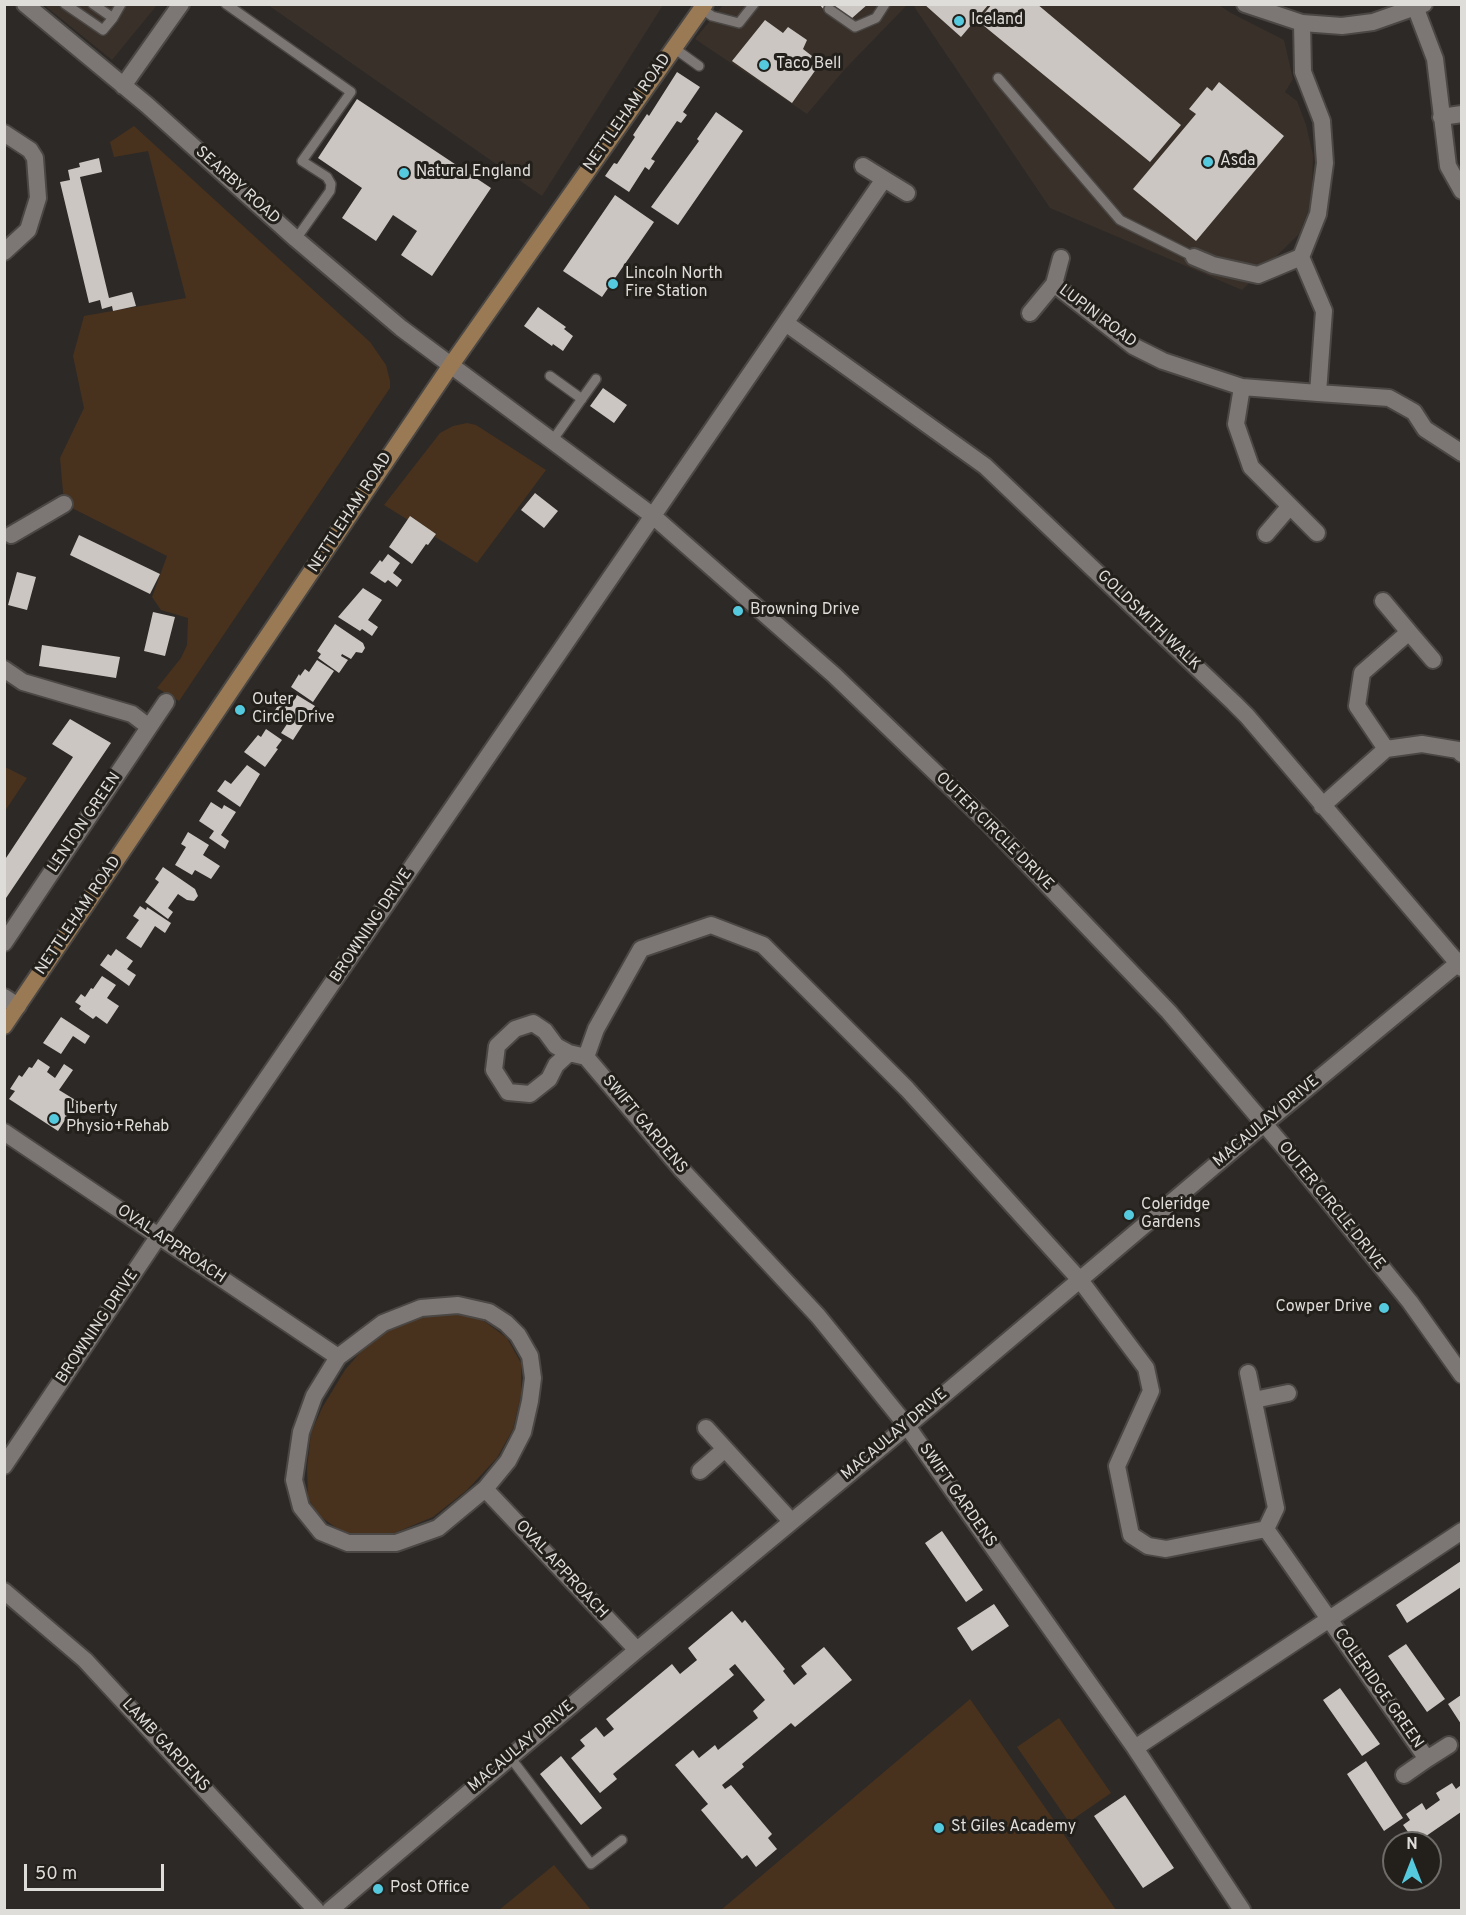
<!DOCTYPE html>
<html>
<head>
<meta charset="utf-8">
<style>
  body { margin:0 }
  #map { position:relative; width:1466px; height:1915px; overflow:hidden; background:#2d2926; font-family:Overpass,sans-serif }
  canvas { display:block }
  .frame { position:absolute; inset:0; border:6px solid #dfddda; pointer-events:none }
  .north { position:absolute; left:1382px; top:1831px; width:60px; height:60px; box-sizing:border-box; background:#23201c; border:2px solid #6e6c68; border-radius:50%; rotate:0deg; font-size:16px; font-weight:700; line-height:24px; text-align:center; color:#dfddda }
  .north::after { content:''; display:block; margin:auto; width:21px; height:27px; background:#55cadf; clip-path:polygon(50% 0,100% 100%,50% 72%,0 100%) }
  .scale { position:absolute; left:24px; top:1864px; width:140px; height:27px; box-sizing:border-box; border:3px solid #dfddda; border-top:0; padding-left:8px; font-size:18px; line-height:21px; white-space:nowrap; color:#dfddda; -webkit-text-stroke:4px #23201c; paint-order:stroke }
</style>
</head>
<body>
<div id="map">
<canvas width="1466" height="1915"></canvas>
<div class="frame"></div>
<div class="north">N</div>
<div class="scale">50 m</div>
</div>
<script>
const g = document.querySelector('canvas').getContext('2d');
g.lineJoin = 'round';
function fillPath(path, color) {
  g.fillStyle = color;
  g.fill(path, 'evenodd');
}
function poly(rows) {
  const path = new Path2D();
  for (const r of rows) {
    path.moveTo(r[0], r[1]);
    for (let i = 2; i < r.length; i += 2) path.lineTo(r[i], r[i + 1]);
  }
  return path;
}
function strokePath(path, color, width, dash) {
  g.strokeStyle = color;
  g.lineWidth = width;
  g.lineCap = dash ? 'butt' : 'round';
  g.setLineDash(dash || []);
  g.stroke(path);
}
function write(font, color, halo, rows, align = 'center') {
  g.font = font + ' Overpass,sans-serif';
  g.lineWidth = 6;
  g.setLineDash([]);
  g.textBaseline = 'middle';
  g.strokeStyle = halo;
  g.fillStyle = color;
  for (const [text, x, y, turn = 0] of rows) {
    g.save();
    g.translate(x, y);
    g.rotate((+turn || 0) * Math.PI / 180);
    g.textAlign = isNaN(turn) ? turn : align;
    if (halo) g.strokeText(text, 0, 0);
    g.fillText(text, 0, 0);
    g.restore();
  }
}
fillPath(poly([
  [44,5,157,5,112,60],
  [268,5,663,5,542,196],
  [723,5,907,5,845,69,807,114,695,39],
  [913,5,1219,5,1231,13,1284,40,1293,79,1285,92,1297,101,1306,125,1313,155,1312,191,1308,211,1299,234,1242,290,1050,208]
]), '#393029');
fillPath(poly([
  [134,126,370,342,386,365,390,381,390,388,179,701,157,688,181,658,187,645,188,618,161,610,152,597,167,556,64,504,60,458,84,408,73,356,84,316,186,298,148,151,114,157,110,142],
  [467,423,476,425,546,470,477,563,384,505,440,433,453,426],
  [5,767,27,778,5,811],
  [456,1311,484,1321,507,1338,521,1363,521,1395,513,1429,497,1458,467,1490,433,1517,392,1534,345,1534,318,1515,308,1498,307,1468,311,1433,322,1408,345,1370,364,1348,390,1329,422,1317],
  [970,1699,1116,1910,721,1910,962,1706],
  [1059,1718,1111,1793,1069,1822,1017,1747],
  [554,1865,591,1910,499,1910]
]), '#48321e');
fillPath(poly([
  [819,4,868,4,851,19,826,12],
  [924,4,989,4,961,37],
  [992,4,1037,4,1181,125,1150,162,978,21],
  [765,20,783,33,788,27,807,40,803,49,812,56,808,62,817,68,792,103,732,61],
  [677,72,700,87,683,112,687,115,681,123,677,121,651,159,655,161,649,170,645,167,629,192,605,176,614,163,617,164,635,137,633,135,647,114,649,116],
  [1219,82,1284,136,1196,241,1133,189,1196,114,1189,109,1207,87,1212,91],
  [357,99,491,188,432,276,401,255,417,231,393,215,376,241,342,218,362,188,318,158],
  [716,112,743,131,678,225,651,207,699,141,697,139],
  [99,158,102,172,80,177,109,298,132,292,136,306,113,311,112,306,102,309,100,300,89,303,60,182,70,180,68,170,80,167,79,163],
  [615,195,654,222,602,297,563,271],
  [538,307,566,327,564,329,573,336,563,351,553,344,552,346,524,326],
  [603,388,627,405,614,423,590,406],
  [535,493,558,511,544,528,521,510],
  [410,516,436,534,428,545,426,544,412,564,389,547],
  [79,535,160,574,150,594,70,555],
  [388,554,400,563,393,573,402,580,397,587,388,580,385,583,370,573,380,560,382,562],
  [17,572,36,577,27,610,8,605],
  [363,588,382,600,368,620,378,627,372,636,362,629,360,631,338,617],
  [153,612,175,617,165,656,144,651],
  [335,624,363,643,365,648,362,653,356,652,351,659,342,654,341,656,348,660,339,673,318,658,321,654,317,651],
  [42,645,120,657,116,678,39,666],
  [317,660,334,671,313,702,291,687,299,674,300,676,305,669,309,672],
  [297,695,315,706,293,740,281,733,289,721,274,712,282,699,291,705],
  [70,719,111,743,4,901,4,861,73,757,52,744],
  [266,729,282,740,276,748,278,749,265,767,244,752,258,735,261,737],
  [247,765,260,774,240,807,217,791,225,780,231,784],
  [211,802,222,809,224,805,236,812,221,835,229,841,225,849,209,838,214,831,199,821],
  [188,832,209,845,203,855,220,866,211,879,195,870,192,875,175,865,186,847,181,844],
  [163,867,195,889,198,896,194,901,187,900,178,894,168,908,173,912,168,919,145,902,159,882,155,879],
  [140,906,146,910,147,907,171,923,165,933,155,926,141,948,126,938,139,920,133,916],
  [116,949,133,961,127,969,136,975,129,986,100,965,108,954,111,956],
  [102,976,116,985,107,998,119,1006,107,1024,96,1016,93,1019,79,1009,81,1006,75,1002,81,994,85,997,91,988,93,989],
  [61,1017,90,1036,85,1044,73,1036,61,1054,43,1043],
  [38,1059,50,1067,47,1072,55,1078,64,1064,73,1070,59,1090,77,1101,58,1131,9,1099,15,1091,10,1089,19,1075,22,1077,29,1067,32,1068],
  [942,1531,983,1590,966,1602,925,1543],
  [1461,1561,1461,1587,1407,1623,1396,1605],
  [994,1604,1009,1626,972,1651,957,1628],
  [732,1611,742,1623,745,1620,785,1669,783,1671,794,1685,807,1674,801,1666,824,1647,852,1680,795,1727,791,1723,742,1764,744,1767,722,1785,725,1789,731,1785,772,1834,768,1838,777,1849,756,1867,747,1855,742,1859,701,1810,708,1804,675,1765,693,1750,699,1758,715,1745,718,1750,758,1718,753,1711,765,1700,735,1664,729,1669,734,1675,613,1774,617,1779,600,1793,571,1758,585,1746,580,1740,596,1727,604,1737,614,1729,606,1719,672,1664,680,1674,697,1660,688,1648],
  [1406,1644,1445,1699,1427,1712,1388,1656],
  [1340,1688,1380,1744,1362,1756,1323,1700],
  [1461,1695,1461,1724,1448,1704],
  [561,1756,602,1808,581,1825,540,1774],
  [1366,1761,1403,1818,1384,1831,1347,1774],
  [1452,1783,1456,1789,1461,1785,1461,1812,1416,1843,1403,1825,1410,1820,1406,1814,1422,1803,1426,1810,1440,1800,1436,1793],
  [1125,1795,1174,1868,1143,1888,1094,1816]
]), '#cbc6c2');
const service = poly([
  [65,4,103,30,113,18],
  [93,4,113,18,121,4],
  [226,4,351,92,302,161,327,177,331,184,330,191,296,239],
  [702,9,712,16,739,23,754,4],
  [829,9,855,27,876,18,885,4],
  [674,48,699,66],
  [998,78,1120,220,1194,257],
  [550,376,582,399],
  [552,441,596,379],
  [510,1757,591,1864,622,1840]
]);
const minor = poly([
  [25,4,147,105,296,239,401,328,653,516,834,675,990,825,1169,1012,1289,1153,1410,1302,1462,1375],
  [1416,9,1435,59,1448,166,1462,191],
  [123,86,181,4],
  [1441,117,1462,114],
  [4,133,30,150,35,158,38,198,28,230,4,252],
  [884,179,907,193],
  [1194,257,1213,265,1258,275,1301,257,1318,214,1325,163,1322,121,1303,72,1302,23],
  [1301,257,1324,311,1318,393,1389,398,1414,412,1425,429,1462,453],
  [1054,284,1061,258],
  [1030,313,1054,284,1133,346,1163,361,1242,387,1318,393],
  [787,324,985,466,1234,703,1247,716,1462,968],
  [1242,387,1236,424,1251,467,1317,533],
  [1266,534,1290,506],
  [11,535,64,504],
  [1383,601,1409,632],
  [4,669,23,682,132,714,149,727],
  [1386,749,1357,706,1362,673,1409,632,1433,660],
  [1322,806,1386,749,1422,744,1458,750,1462,754],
  [4,943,166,702],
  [4,997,18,1006],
  [569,1053,556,1046,545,1031,533,1023,515,1029,497,1046,494,1070,508,1092,530,1094,549,1079,556,1065,569,1053,586,1057],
  [586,1057,596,1029,641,949,711,925,763,945,907,1089,1080,1280,1146,1368,1151,1391,1117,1466,1131,1535,1148,1546,1166,1549,1266,1529,1427,1759,1449,1745],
  [586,1057,682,1170,818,1316,907,1426,1135,1748,1242,1910],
  [4,1132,338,1357],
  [458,1305,489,1312,506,1323,518,1335,530,1356,533,1378,530,1401,523,1432,508,1461,485,1489,438,1528,396,1543,348,1543,321,1532,301,1507,294,1480,301,1432,314,1396,338,1357,383,1323,421,1308,458,1305],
  [1248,1373,1276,1508,1266,1529],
  [1254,1400,1288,1393],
  [706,1428,791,1521],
  [4,1466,158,1237,884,179,863,166],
  [700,1471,725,1449],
  [485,1489,637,1650],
  [4,1591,85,1660,316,1910],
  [1135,1748,1462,1531],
  [1404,1775,1427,1759],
  [330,1910,637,1650,907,1426,1264,1124,1462,960]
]);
const tertiary = poly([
  [1245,4,1302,23,1342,26,1373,22,1424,4]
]);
const secondary = poly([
  [4,1026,451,365,705,4]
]);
strokePath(service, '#4a4744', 12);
strokePath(minor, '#4a4744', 20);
strokePath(tertiary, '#4a4744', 20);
strokePath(secondary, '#4a4744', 20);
strokePath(service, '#7c7774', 9);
strokePath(minor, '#7c7774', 16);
strokePath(tertiary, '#7c7774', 16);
strokePath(secondary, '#9a7a54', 16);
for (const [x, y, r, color] of [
  [959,21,6,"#55cadf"],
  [764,65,6,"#55cadf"],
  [1208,162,6,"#55cadf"],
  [404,173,6,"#55cadf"],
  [613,284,6,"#55cadf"],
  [738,611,6,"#55cadf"],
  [240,710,6,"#55cadf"],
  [54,1119,6,"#55cadf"],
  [1129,1215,6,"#55cadf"],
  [1384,1308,6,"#55cadf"],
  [939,1828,6,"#55cadf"],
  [378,1889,6,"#55cadf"]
]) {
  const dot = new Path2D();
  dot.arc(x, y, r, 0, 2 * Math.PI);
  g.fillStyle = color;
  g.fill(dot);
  strokePath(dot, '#23201c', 2);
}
write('16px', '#dfddda', '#23201c', [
  ["Iceland",971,21],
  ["Taco Bell",776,65],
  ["Asda",1220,162],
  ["Natural England",416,173],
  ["Lincoln North",625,275],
  ["Fire Station",625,293],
  ["Browning Drive",750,611],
  ["Outer",252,701],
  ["Circle Drive",252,719],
  ["Liberty",66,1110],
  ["Physio+Rehab",66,1128],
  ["Coleridge",1141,1206],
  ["Gardens",1141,1224],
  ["Cowper Drive",1372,1308,"right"],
  ["St Giles Academy",951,1828],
  ["Post Office",390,1889]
], 'left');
write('16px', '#dfddda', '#23201c', [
  ["NETTLEHAM ROAD",628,113,-55],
  ["SEARBY ROAD",237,186,42],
  ["LUPIN ROAD",1097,317,37],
  ["NETTLEHAM ROAD",351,513,-57],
  ["GOLDSMITH WALK",1148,621,44],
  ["LENTON GREEN",85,823,-56],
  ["OUTER CIRCLE DRIVE",994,832,45],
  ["NETTLEHAM ROAD",79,916,-56],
  ["BROWNING DRIVE",372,926,-56],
  ["MACAULAY DRIVE",1267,1122,-40],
  ["SWIFT GARDENS",644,1125,50],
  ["OUTER CIRCLE DRIVE",1331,1206,51],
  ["OVAL APPROACH",171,1245,34],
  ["BROWNING DRIVE",98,1327,-56],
  ["MACAULAY DRIVE",895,1435,-40],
  ["SWIFT GARDENS",957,1496,55],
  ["OVAL APPROACH",561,1570,47],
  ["COLERIDGE GREEN",1378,1689,55],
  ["LAMB GARDENS",165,1746,47],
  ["MACAULAY DRIVE",522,1747,-40]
]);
</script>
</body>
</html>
